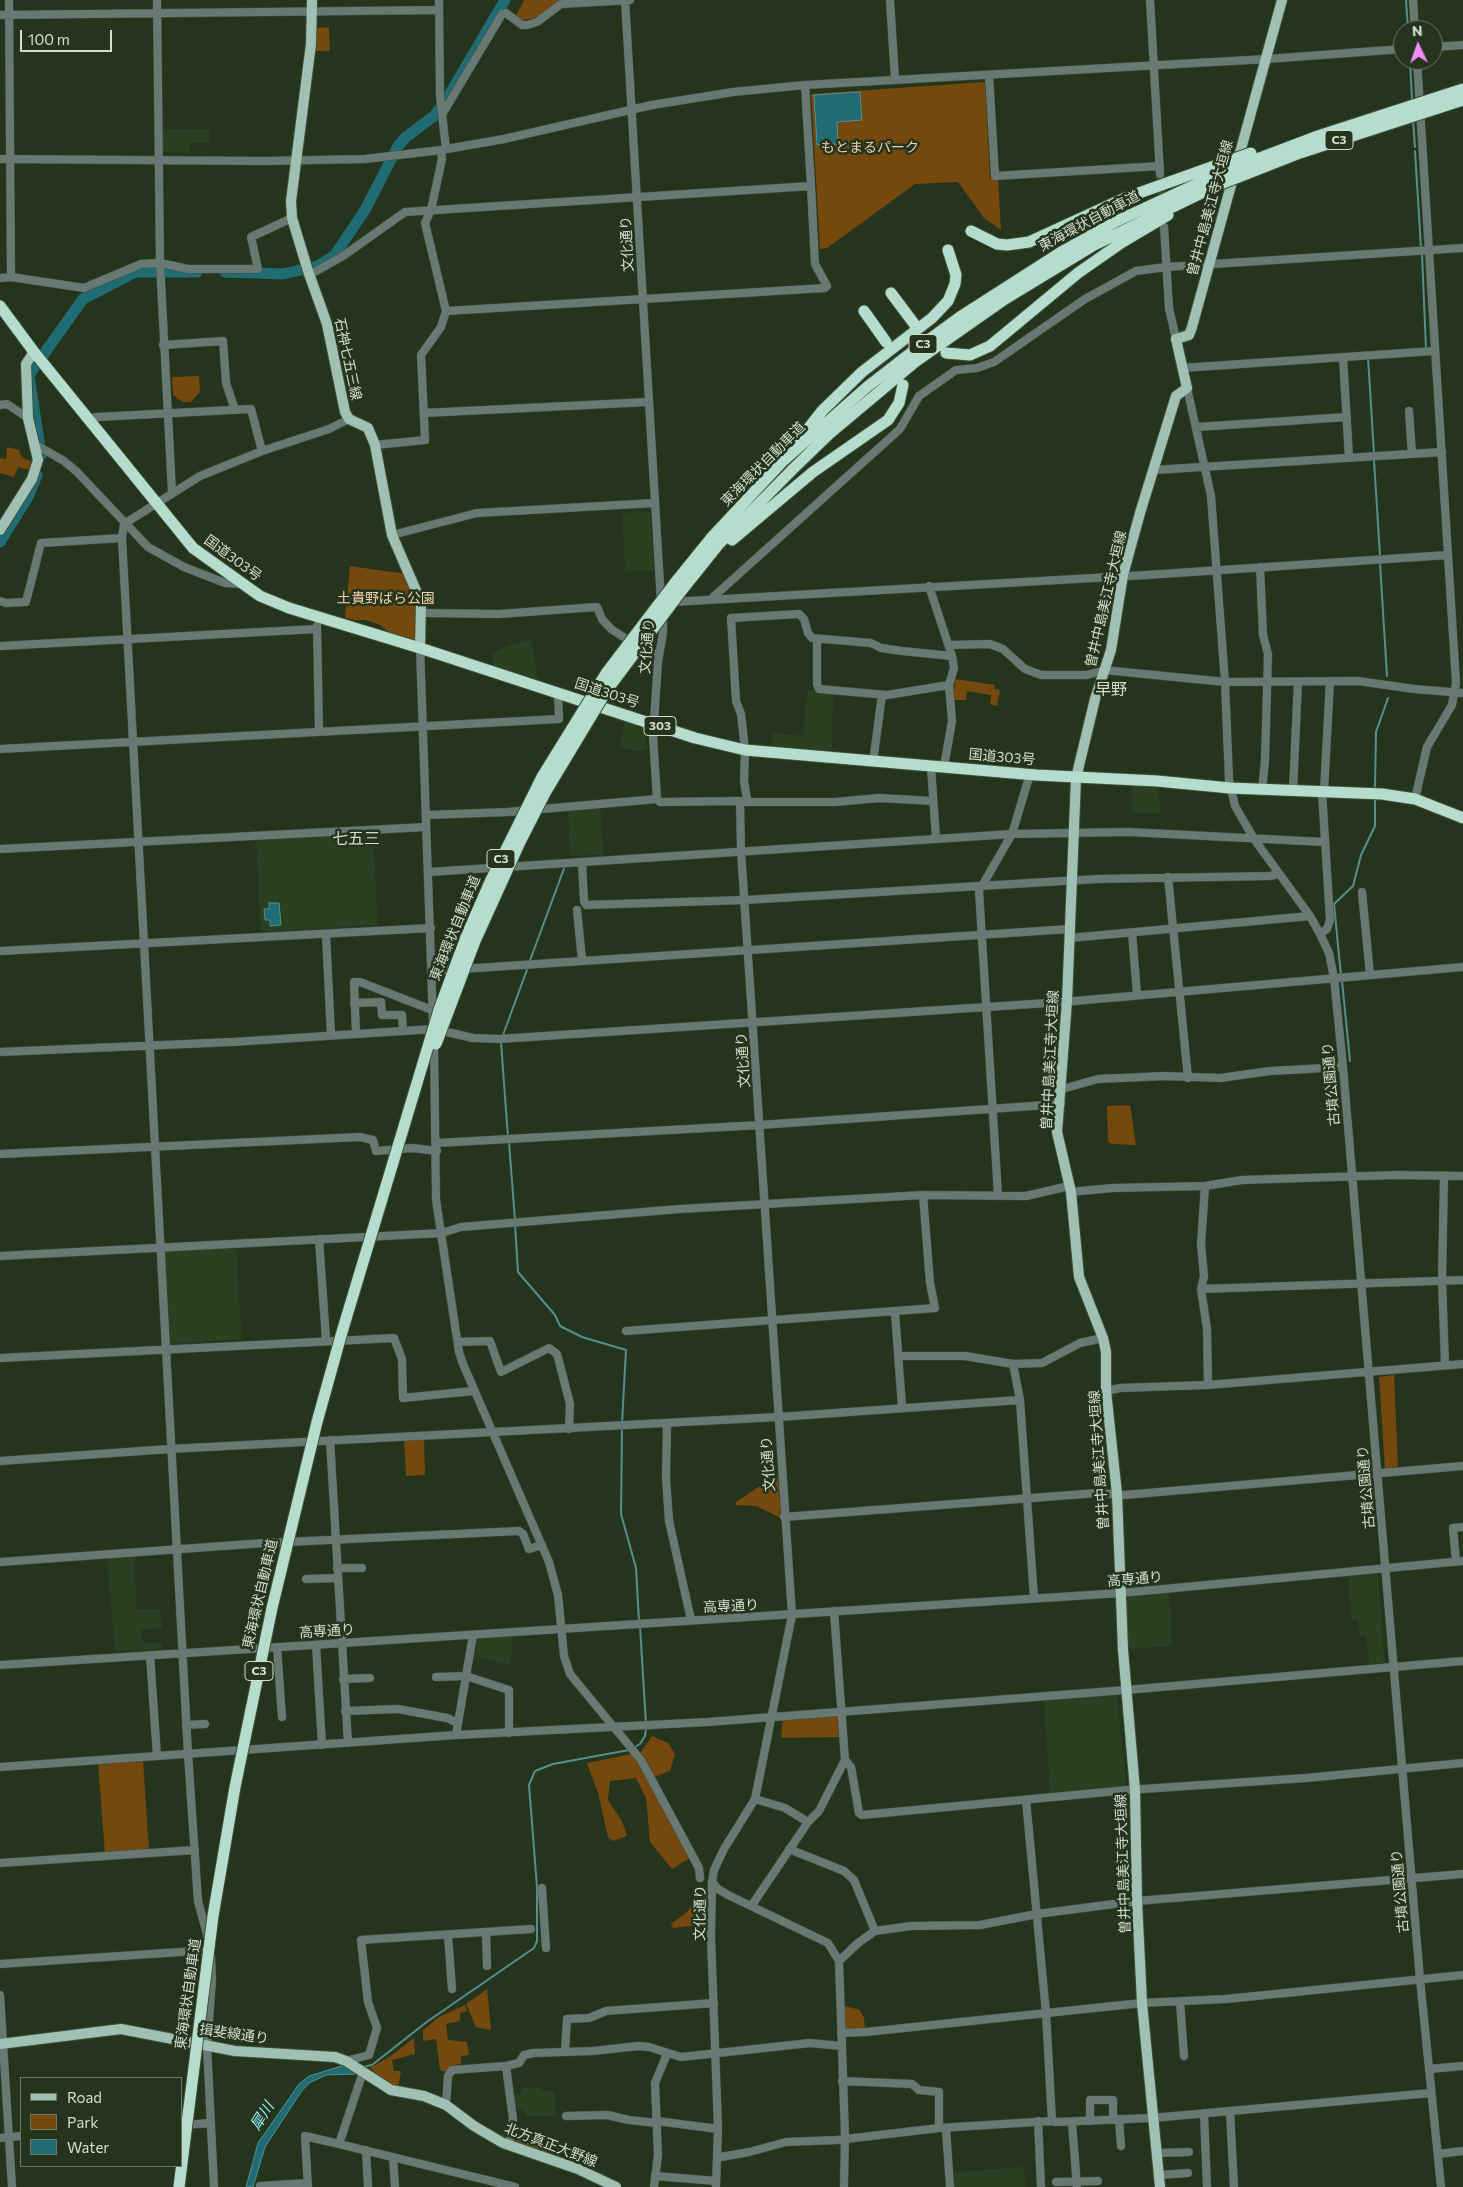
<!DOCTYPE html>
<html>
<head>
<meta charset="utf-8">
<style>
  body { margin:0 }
  #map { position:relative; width:1463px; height:2187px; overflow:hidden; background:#25351d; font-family:Commissioner,sans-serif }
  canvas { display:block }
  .legend { position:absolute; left:20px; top:2077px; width:162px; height:90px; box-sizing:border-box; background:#25351d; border:1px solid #6b7964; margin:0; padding:6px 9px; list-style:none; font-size:15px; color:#d4decf }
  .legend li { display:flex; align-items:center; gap:10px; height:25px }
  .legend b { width:25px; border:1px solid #6b7964 }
  .north { position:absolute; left:1393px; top:20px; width:50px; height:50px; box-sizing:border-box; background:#25351d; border:1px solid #6b7964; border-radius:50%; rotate:357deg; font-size:14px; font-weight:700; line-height:20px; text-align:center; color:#d4decf }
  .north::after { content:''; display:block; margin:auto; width:18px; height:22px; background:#ee8cf9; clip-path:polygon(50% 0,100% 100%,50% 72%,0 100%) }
  .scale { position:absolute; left:20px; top:30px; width:92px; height:22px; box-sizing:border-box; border:2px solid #d4decf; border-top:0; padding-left:6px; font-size:15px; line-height:18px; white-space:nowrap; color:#d4decf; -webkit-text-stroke:4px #25351d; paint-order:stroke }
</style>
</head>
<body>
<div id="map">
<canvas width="1463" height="2187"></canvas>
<ul class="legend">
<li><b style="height:6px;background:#a0c0b4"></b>Road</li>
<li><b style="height:14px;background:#75480d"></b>Park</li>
<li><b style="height:14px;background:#206c74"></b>Water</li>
</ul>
<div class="north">N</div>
<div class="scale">100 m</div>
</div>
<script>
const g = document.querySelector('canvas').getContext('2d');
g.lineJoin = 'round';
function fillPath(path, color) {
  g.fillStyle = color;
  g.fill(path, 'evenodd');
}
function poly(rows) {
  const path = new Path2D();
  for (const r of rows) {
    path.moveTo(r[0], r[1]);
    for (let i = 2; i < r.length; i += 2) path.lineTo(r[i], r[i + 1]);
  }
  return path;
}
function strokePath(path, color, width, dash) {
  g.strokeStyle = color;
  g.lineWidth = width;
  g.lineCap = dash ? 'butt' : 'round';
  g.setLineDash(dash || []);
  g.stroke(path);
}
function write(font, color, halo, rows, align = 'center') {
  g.font = font + ' Commissioner,"Noto Sans JP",sans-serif';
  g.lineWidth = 5;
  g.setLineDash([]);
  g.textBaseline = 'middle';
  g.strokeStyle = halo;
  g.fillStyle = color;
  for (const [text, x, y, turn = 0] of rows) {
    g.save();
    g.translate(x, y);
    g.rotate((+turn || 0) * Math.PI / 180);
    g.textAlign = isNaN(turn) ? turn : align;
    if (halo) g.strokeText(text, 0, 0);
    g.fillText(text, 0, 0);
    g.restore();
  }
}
fillPath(poly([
  [162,129,209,129,209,143,189,143,189,153,162,152],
  [650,511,654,570,625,572,622,513],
  [531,640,538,681,494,668,492,654,507,646],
  [808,690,833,692,832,753,771,748,773,733,803,736],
  [625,721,643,728,648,750,635,751,620,747],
  [1131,784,1159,785,1160,813,1132,813],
  [600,806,603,855,570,856,568,809],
  [373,833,378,925,261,932,256,840],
  [236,1245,242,1339,169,1344,163,1249],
  [135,1556,136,1609,159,1609,162,1628,141,1630,143,1643,161,1643,162,1649,115,1652,107,1557],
  [1378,1575,1385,1663,1369,1664,1366,1635,1360,1635,1358,1619,1352,1620,1348,1576],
  [1169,1593,1172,1646,1127,1649,1124,1601,1127,1597],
  [513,1637,511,1665,474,1656,477,1638],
  [1117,1695,1126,1786,1050,1794,1044,1699],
  [522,2088,539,2088,539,2091,554,2091,556,2116,526,2116,525,2109,514,2110,513,2094,521,2094],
  [1024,2167,1025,2187,952,2187,952,2172]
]), '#2b3f21');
fillPath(poly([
  [524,0,559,0,559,1,536,18,523,20,516,16],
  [329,27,330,51,314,51,316,28],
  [985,82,990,178,998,178,1001,230,984,218,958,182,915,184,827,248,820,249,811,94],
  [199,376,200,392,191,402,183,402,173,395,172,377],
  [7,447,19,450,22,458,31,461,29,470,18,467,14,477,0,473,0,458,6,459],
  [350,566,406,574,418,601,416,641,389,632,380,625,366,620,355,620,345,618],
  [955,679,995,685,994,689,1000,690,997,706,990,704,991,695,967,691,966,700,953,700],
  [1130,1105,1136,1145,1112,1144,1108,1142,1107,1106],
  [1394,1375,1398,1467,1385,1469,1379,1377],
  [424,1438,425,1475,406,1476,404,1439],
  [778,1477,781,1518,756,1506,736,1505,736,1502,766,1482],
  [839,1715,840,1737,781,1738,783,1718],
  [652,1736,668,1743,675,1754,670,1771,649,1779,690,1858,672,1869,650,1842,646,1798,636,1778,610,1781,608,1800,622,1821,627,1836,613,1841,608,1837,598,1793,587,1763,641,1752],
  [143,1760,149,1851,105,1855,98,1763],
  [707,1891,708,1924,673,1928,671,1924,687,1912,701,1895],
  [487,1989,491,2030,476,2027,466,2004],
  [465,2005,467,2011,460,2013,460,2021,446,2024,448,2040,467,2042,469,2055,461,2056,461,2064,454,2065,447,2072,440,2070,436,2039,423,2041,423,2030,439,2017],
  [845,2006,860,2010,864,2018,865,2029,844,2030],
  [414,2038,415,2054,392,2060,394,2071,401,2071,398,2088,386,2082,370,2068,392,2055],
  [516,2133,541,2135,541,2143,555,2145,554,2157,514,2143]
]), '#75480d');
const water = poly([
  [860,92,862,120,837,122,838,144,817,145,814,95,860,92],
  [269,903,279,903,281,925,270,926,270,920,265,920,264,909,269,909,269,903],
  [345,2065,356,2074,326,2075,309,2083,301,2092,265,2147,253,2187,246,2187,258,2143,299,2084,309,2076,345,2065]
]);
fillPath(water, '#206c74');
strokePath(water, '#568e8f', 1);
strokePath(poly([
  [1406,0,1408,30],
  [1410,60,1412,100],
  [1413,120,1415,147],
  [1415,151,1421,248],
  [1422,254,1426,349],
  [1368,357,1374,454],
  [1374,460,1380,556],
  [1380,563,1387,676],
  [1375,787,1376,732,1388,698],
  [529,963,565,866],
  [1341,976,1334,904,1353,886,1361,855,1375,826,1375,799],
  [1342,981,1350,1061],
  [503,1035,528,967],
  [501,1042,508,1137],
  [509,1142,515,1220],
  [515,1224,518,1272,555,1315,560,1326,582,1337,626,1350,622,1423],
  [622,1428,621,1514,636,1568,639,1621],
  [640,1626,646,1724],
  [633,1748,640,1744,645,1736,646,1728],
  [363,2067,372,2065,428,2021,534,1948,537,1941,537,1887,529,1785,535,1771,553,1764,629,1750]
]), '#568e8f', 2);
strokePath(poly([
  [225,272,283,274,318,266,334,256,365,210,398,146,406,137,434,116,445,102,505,0],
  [41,455,29,375,83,299,135,272,197,272],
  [0,542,29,495,37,475]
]), '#206c74', 11);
strokePath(poly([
  [1160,174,1162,205]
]), '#3f4e38', 8, [8, 4]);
const minor = poly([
  [9,0,11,277],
  [157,0,160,263,172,492],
  [439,0,440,96,446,149],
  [625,0,661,602],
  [890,0,895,79],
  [1150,0,1160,174],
  [1413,0,1415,30],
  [0,15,439,10],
  [1433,47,1463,45],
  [989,75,995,176,1160,166],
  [443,113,502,14,506,13,522,25,527,25,537,22,561,4,630,0],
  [0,159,264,161,365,159,441,150,504,139,652,105,733,92,805,85,1267,59,1403,49],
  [1164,227,1169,308,1176,339],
  [309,275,343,256,405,212,811,186,805,85],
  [0,278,11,277,84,288,141,264,160,263,188,269,258,269,251,237,292,218],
  [446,311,825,288,827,286,815,264,811,186],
  [163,345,223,341,226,383,235,410],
  [1343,357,1349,458],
  [1182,368,1434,351],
  [0,405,7,404,28,418],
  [1409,411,1412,454],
  [424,413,648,402],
  [88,419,97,417,251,409,262,451],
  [1197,427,1347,417],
  [36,445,64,461,76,471,148,547,184,567,225,583,242,584],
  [375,445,425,440,421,355,441,327,446,311,425,223,431,210,442,159,441,150],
  [1154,470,1442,452],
  [392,535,477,513,655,503],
  [1260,567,1263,635,1268,654,1265,761,1262,790],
  [929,586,952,656,954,668,949,685,952,721,944,767],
  [711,599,900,429,919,396,956,370,977,368,994,362,1085,299,1136,271,1166,267,1463,248],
  [0,601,6,603,26,602,41,543,122,538],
  [672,602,1146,575,1448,555],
  [422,613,499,614,597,607,602,619,611,629,644,650,659,655],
  [663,616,663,633,658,662,653,736,657,799,660,802,740,801,741,851,792,1615,755,1799,724,1849,714,1870,712,1882,711,1937,718,2129,716,2187],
  [317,626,319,732],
  [817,639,817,684,819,689,887,695,949,685],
  [949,645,990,644,1003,649,1025,669,1041,675,1087,675,1104,670,1225,682,1211,496,1187,388],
  [0,646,317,629],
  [420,648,433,1022],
  [0,749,559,719,558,693],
  [873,762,882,695],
  [931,767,936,838],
  [1293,790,1298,682],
  [1322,791,1330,920,1327,929,1320,934,1329,953,1334,978,1343,1067,1420,1979,1441,2187],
  [1324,791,1330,681],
  [1415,799,1427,747,1452,705,1456,683,1417,60],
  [933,801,879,798,835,802,743,802,747,799,744,781,745,750,741,714,736,701,731,618,799,614,804,619,808,633,812,638,871,643,881,648,902,651,952,656],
  [426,815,508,812,657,799],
  [0,849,426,827],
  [582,862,584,901,586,905,745,900,1097,879,1270,876,1279,874],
  [429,872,1012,834,1128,832,1324,842],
  [1168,877,1188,1078],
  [1362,892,1370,975],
  [577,910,582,960],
  [1310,916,1254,839,1235,806,1229,780,1225,682,1358,681,1414,689,1463,693],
  [1132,933,1137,994],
  [326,934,331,1035],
  [1070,938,1310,916,1320,934],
  [0,951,431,928],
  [431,971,1070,929],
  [354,1003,381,1002,382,1015,402,1015,403,1031],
  [356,1034,354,982,360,982,432,1010],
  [434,1041,436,1200,459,1352,463,1364,549,1562,558,1595,564,1656,570,1674,641,1760,699,1868,700,1878],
  [0,1052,233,1042,434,1029,473,1038,499,1039,1063,1002,1463,967],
  [1062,1089,1098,1079,1164,1076,1220,1078,1270,1071,1343,1067],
  [437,1143,760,1125,1061,1104],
  [0,1154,360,1137,373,1140,376,1151,413,1148,437,1151],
  [1444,1177,1442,1280,1445,1364],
  [1205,1186,1201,1244,1204,1276,1201,1289,1207,1329,1208,1385],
  [1071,1192,1112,1188,1205,1186,1242,1180,1396,1175,1463,1176],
  [998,1195,979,891,1012,834,1030,774],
  [319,1239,326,1340],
  [0,1256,442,1233,461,1227,680,1209,923,1195,1026,1196,1069,1186],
  [1201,1289,1463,1280],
  [895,1312,902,1407],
  [626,1331,935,1308,930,1283,923,1195],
  [458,1342,490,1341,501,1372,549,1348,557,1354,570,1404,569,1429],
  [900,1356,965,1356,1013,1364,1042,1363,1080,1343,1103,1338],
  [0,1358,394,1338,402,1359,403,1398,473,1391],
  [1013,1364,1020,1400,1034,1598],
  [1106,1391,1120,1388,1208,1385,1463,1364],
  [667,1423,666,1478,669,1521,691,1620],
  [330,1440,348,1743],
  [0,1461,170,1449,778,1417,1020,1400],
  [784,1517,1097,1493,1124,1495,1463,1466],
  [1456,1561,1453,1528,1463,1527],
  [0,1562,265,1543,519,1531,523,1534,529,1549,542,1545],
  [337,1568,362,1568],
  [306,1579,337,1578],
  [316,1645,322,1745],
  [277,1647,282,1717],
  [150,1655,157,1756],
  [0,1665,1121,1593,1463,1561],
  [436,1677,466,1676,509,1690,509,1733],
  [343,1679,370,1678],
  [345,1711,398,1709,447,1718,458,1723],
  [186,1725,205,1724],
  [456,1735,473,1635],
  [845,1760,851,1767,859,1813,862,1815,1128,1790,1306,1778,1463,1763],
  [0,1767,456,1735,708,1722,1126,1690,1463,1661],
  [755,1799,785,1808,808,1822],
  [789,1849,844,1871,854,1880,875,1931],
  [0,1863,195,1850],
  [712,1882,718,1889,728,1895,828,1943,839,1961,845,2135,844,2187],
  [542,1888,546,1948],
  [752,1905,808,1822,819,1811,845,1760,834,1611],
  [486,1932,487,1966],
  [448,1935,452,1989],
  [208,1938,198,1901,188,1754,122,538,124,524,200,476,262,451,329,429,349,419],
  [211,1957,212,1980,207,2045,214,2187],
  [839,1961,858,1943,875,1931,911,1926,980,1925,1037,1914,1137,1901,1463,1874],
  [0,1964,211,1950],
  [0,1995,12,2187],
  [1180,2001,1184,2056],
  [841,2033,866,2032,1142,2003,1226,1999,1463,1975],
  [565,2052,567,2019,589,2018,606,2011,714,2003],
  [346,2061,369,2055,377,2028,368,2002,361,1940,531,1929],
  [506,2066,513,2119,509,2145],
  [1429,2069,1463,2066],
  [363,2072,339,2144,515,2187],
  [842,2081,912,2084,919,2090,939,2092,939,2128],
  [446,2105,448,2076,452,2070,506,2066,519,2063,524,2055,533,2053,593,2051,638,2046,649,2047,681,2057,810,2043,841,2046],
  [1230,2111,1234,2187],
  [1204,2113,1207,2187],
  [566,2116,607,2115,629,2120,657,2123],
  [1119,2119,1121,2146],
  [657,2121,718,2129],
  [1038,2121,1041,2187],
  [1052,2121,1056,2122,1152,2118,1431,2093],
  [1090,2121,1090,2100,1113,2100,1113,2120],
  [1072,2122,1077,2187],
  [185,2125,210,2123],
  [946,2128,950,2187],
  [0,2138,21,2136],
  [366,2150,368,2187],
  [1157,2153,1189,2152],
  [1438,2154,1463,2151],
  [717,2155,721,2157,749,2152,786,2142,837,2140,939,2128,1052,2121,1046,2013,1026,1800],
  [393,2157,395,2187],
  [1160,2175,1188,2173],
  [655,2176,716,2181],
  [1056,2182,1098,2181],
  [260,2186,308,2183],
  [308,2187,305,2136,339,2144],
  [654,2187,658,2155,655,2083,667,2054]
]);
const major = poly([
  [312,0,311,44,291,201,292,218,308,271,327,324,345,412,349,419,368,428,375,445,392,535,421,602,420,648],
  [0,530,32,479,38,460,28,418,26,364,34,352],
  [0,2044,121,2029,235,2051,335,2057,346,2061,391,2090,424,2096,446,2105,474,2126,503,2143,578,2169,616,2187],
  [1160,2187,1142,2003,1137,1901,1135,1790,1123,1650,1117,1494,1106,1391,1106,1352,1103,1338,1079,1277,1071,1192,1057,1132,1067,1001,1076,778,1095,699,1111,650,1123,575,1140,513,1176,396,1187,388,1176,339,1189,335,1192,327,1282,0]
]);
const highway = poly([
  [971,231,997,244,1007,245,1029,242,1125,198,1220,164],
  [891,293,915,325],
  [0,306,34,352,193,548,260,596,289,608,420,648,695,738,745,750,1036,775,1157,781,1230,788,1382,794,1415,799,1463,818],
  [864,311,886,342],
  [946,353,970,355,990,346,1078,273,1121,243,1168,215],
  [800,439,822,411,862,372,932,318,948,301,955,284,956,275,948,250],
  [732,540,813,472,888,420,899,403,903,385],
  [674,584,712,537,782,462,867,387,912,352,960,317,1063,251,1117,221,1223,172],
  [682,590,718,545,793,469,829,434,915,362,1005,299,1094,245,1216,186]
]);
strokePath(minor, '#415039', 9);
strokePath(major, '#415039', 12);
strokePath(highway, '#415039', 13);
strokePath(minor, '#687872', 8);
strokePath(major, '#a0c0b4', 10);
strokePath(highway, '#b5ddce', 11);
const highwayBridge = poly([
  [1220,164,1251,153],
  [1223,172,1318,136,1463,89],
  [1216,186,1300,153,1463,100],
  [436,1044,475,941,520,842,545,793,607,690,682,590],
  [179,2187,213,1916,235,1787,272,1608,317,1422,342,1332,439,1010,466,937,490,882,542,777,607,672,674,584]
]);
strokePath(highwayBridge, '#415039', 13, []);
strokePath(highwayBridge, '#b5ddce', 11);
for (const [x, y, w] of [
  [1339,140,28],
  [923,344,28],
  [660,726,32],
  [501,859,28],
  [259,1671,28]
]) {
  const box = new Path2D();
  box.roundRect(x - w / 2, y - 9.5, w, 19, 4);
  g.fillStyle = '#25351d';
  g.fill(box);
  strokePath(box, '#d4decf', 1);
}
write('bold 12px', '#d4decf', null, [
  ["C3",1339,140],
  ["C3",923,344],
  ["303",660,726],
  ["C3",501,859],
  ["C3",259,1671]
]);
write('14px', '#f3d0ad', '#25351d', [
  ["もとまるパーク",870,147],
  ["土貴野ばら公園",386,598]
]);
write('14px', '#d4decf', '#25351d', [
  ["曽井中島美江寺大垣線",1210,208,-75],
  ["東海環状自動車道",1089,221,-28],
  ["文化通り",627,244,-93],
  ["石神七五三線",348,359,78],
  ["東海環状自動車道",763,464,-45],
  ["国道303号",233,558,36],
  ["曽井中島美江寺大垣線",1106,599,-77],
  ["文化通り",647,646,-85],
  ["国道303号",607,693,18],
  ["国道303号",1002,757,5],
  ["東海環状自動車道",455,928,-68],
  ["文化通り",743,1060,-94],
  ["曽井中島美江寺大垣線",1050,1060,-87],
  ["古墳公園通り",1331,1084,-95],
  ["曽井中島美江寺大垣線",1099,1460,-94],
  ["文化通り",768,1464,-94],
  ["古墳公園通り",1366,1487,-95],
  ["高専通り",1135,1579,-5],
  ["東海環状自動車道",260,1594,-77],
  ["高専通り",731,1606,-3],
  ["高専通り",327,1631,-4],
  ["曽井中島美江寺大垣線",1123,1864,-92],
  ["古墳公園通り",1400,1891,-95],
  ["文化通り",700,1913,-89],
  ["東海環状自動車道",188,1994,-82],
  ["揖斐線通り",234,2034,8],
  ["北方真正大野線",551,2145,21]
]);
write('italic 15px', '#93f1fc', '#25351d', [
  ["犀川",262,2116,-58]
]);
write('16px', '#d4decf', '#25351d', [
  ["早野",1111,690],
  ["七五三",356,839]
]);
</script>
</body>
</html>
